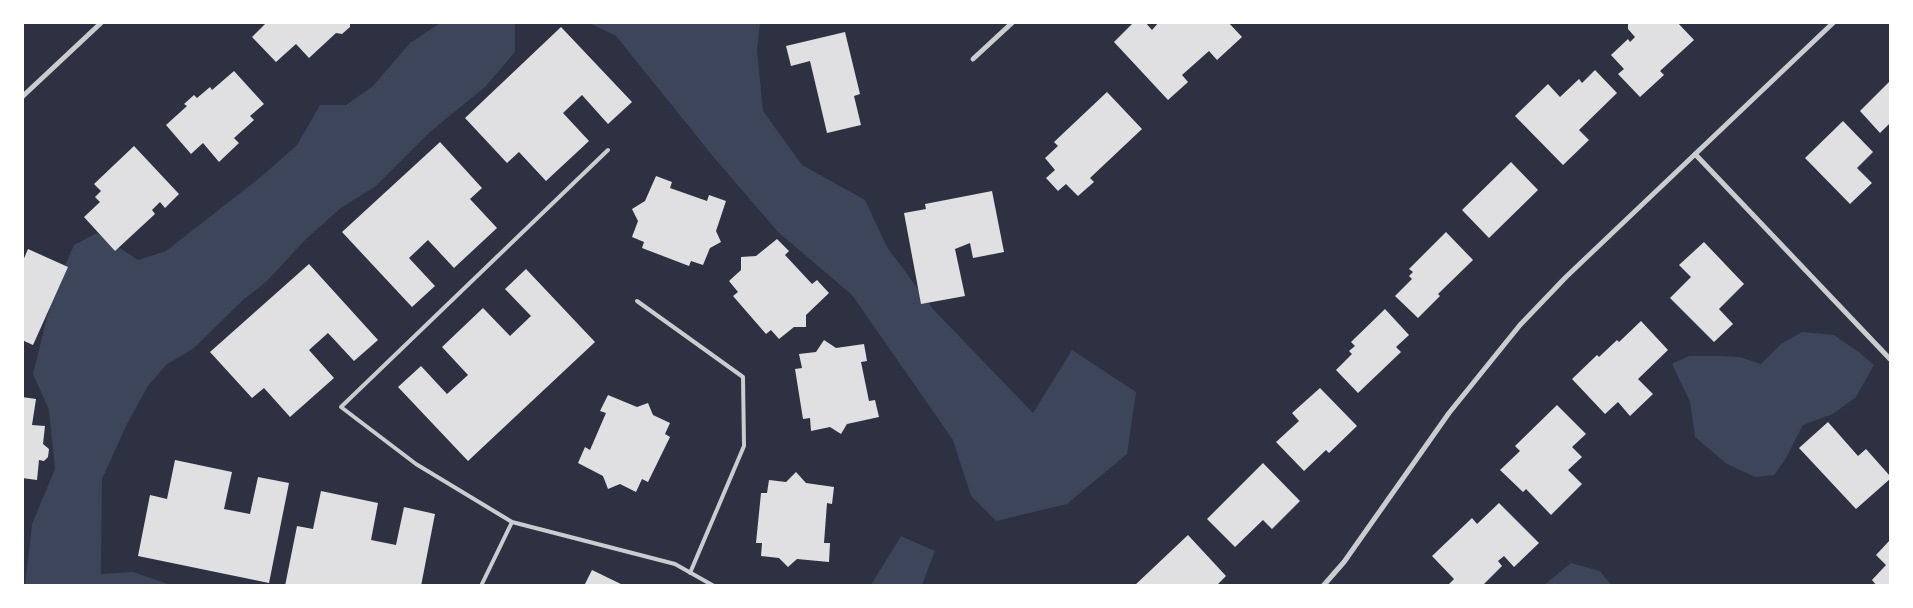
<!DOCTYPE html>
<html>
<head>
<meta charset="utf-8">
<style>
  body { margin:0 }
  #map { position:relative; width:1913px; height:608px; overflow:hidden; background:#2d3142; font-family:Helvetica,sans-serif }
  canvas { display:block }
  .frame { position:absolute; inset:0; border:24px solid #fff; pointer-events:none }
</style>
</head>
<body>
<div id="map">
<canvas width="1913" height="608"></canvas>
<div class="frame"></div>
</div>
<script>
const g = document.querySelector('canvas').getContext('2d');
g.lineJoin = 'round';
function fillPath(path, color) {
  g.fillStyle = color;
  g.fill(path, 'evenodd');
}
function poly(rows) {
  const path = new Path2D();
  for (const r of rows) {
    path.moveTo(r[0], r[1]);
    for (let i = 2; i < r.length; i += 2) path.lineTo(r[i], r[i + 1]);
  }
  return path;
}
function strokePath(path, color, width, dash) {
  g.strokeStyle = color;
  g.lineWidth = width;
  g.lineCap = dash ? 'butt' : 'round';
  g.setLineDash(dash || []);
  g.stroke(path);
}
fillPath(poly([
  [440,23,515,23,515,52,485,87,430,132,376,186,341,208,306,239,267,281,242,301,194,348,166,365,148,386,127,424,102,479,101,574,133,572,171,585,25,586,32,524,55,469,49,410,33,374,47,317,61,275,74,245,97,233,138,260,166,251,262,176,297,145,320,105,346,105,373,86,410,43],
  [589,23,760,23,757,50,763,111,802,165,865,200,887,247,933,309,1033,413,1072,350,1136,392,1127,454,1067,504,996,521,971,496,953,440,852,295,778,232,716,160,616,36],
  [1802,332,1834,335,1860,353,1874,365,1856,397,1833,414,1803,425,1785,460,1774,475,1755,477,1727,464,1695,437,1690,402,1672,364,1689,356,1723,356,1740,357,1761,364,1781,344],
  [901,536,935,551,922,585,871,585],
  [1571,563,1600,571,1611,585,1544,585]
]), '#3c4559');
fillPath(poly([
  [267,22,350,22,350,27,342,34,336,33,309,58,296,44,276,62,252,37],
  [1134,22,1145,22,1152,30,1159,22,1228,22,1242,37,1217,60,1209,51,1182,75,1188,82,1168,100,1114,42],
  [1628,22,1677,22,1694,40,1660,71,1664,75,1640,97,1618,74,1624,69,1611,55,1628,39,1630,42,1635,37,1628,29],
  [561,27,632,102,608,124,582,95,563,113,589,141,546,181,519,152,507,163,465,118],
  [845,32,860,94,854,96,861,125,827,133,810,61,791,66,786,46],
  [1595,70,1617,93,1579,130,1589,140,1563,165,1515,116,1548,84,1560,97,1579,79,1582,83],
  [234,71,264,104,250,116,254,120,234,138,239,143,219,162,203,143,191,154,166,125,187,106,184,104,194,95,197,98,210,87,212,90],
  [1890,81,1890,123,1880,133,1860,111],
  [1107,92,1142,129,1090,178,1094,182,1078,196,1066,184,1058,191,1046,178,1055,170,1045,158,1058,146,1054,142],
  [1843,121,1873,152,1857,168,1872,183,1850,204,1805,158],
  [440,142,482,188,470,199,497,228,454,268,428,240,409,258,435,286,412,307,342,232],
  [134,146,179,194,165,208,160,202,152,210,155,214,115,251,84,217,100,202,95,197,101,191,94,184],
  [1511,162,1538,190,1489,238,1462,210],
  [656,176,672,182,670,188,707,201,709,195,726,201,716,231,721,242,710,248,703,265,691,261,689,266,642,248,644,242,632,237,638,221,632,209,645,201],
  [992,191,1004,252,973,258,970,243,955,249,965,296,921,304,904,213,926,209,925,204],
  [1446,232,1473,260,1438,294,1440,296,1418,318,1395,296,1412,279,1409,276,1413,272,1409,269],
  [777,239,789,251,785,255,812,284,817,280,829,293,806,315,806,327,794,327,779,339,771,330,766,334,733,296,738,292,729,281,741,270,741,257,756,256],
  [1704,242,1744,284,1719,309,1733,324,1714,342,1670,298,1691,277,1679,265],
  [28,249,68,267,33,345,22,340,22,263],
  [309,264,378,340,354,361,328,333,309,350,334,378,290,417,264,388,252,398,210,352],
  [526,269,595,342,468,461,398,387,421,366,447,394,468,375,442,347,483,308,510,336,531,316,505,289],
  [1385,309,1409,335,1396,347,1401,352,1358,393,1336,370,1352,354,1349,351,1355,346,1351,342],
  [1641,321,1668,350,1638,379,1653,394,1630,416,1618,402,1605,414,1572,379,1597,355,1599,357,1617,340,1619,342],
  [824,340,836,348,864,344,867,361,861,362,869,401,875,400,879,417,847,424,841,434,830,427,811,431,810,418,803,419,795,369,802,368,799,354,816,352],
  [1320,388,1357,426,1329,453,1326,450,1304,471,1276,442,1299,421,1292,413],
  [608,395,637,407,648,403,653,415,670,423,665,434,670,437,648,482,642,479,636,492,620,484,608,489,603,476,578,463,585,447,590,450,606,413,600,411],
  [22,397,36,399,32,425,45,426,43,444,49,449,48,457,44,461,39,460,37,480,22,478],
  [1557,405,1586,434,1572,447,1582,457,1568,470,1582,484,1551,515,1526,489,1523,492,1500,470,1520,451,1515,446],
  [1828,422,1858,456,1866,449,1890,476,1890,479,1856,509,1799,448],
  [175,460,232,472,224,509,250,514,258,477,289,483,269,583,138,556,150,495,167,499],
  [1263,463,1300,501,1272,529,1263,520,1235,547,1207,519],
  [796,472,806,483,834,487,832,504,827,503,824,543,830,543,829,562,797,559,788,567,779,558,761,556,762,543,756,543,761,493,767,493,769,480,786,482],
  [321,491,378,503,371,540,396,545,404,507,435,514,421,586,285,586,297,526,313,529],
  [1499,503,1539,543,1514,567,1504,556,1498,561,1502,566,1482,586,1447,586,1454,579,1432,556,1472,518,1477,524],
  [1188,535,1226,576,1216,586,1134,586],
  [1890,540,1890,586,1877,586,1872,580,1886,565,1876,555],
  [592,570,625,586,584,586]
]), '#e0e0e3');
strokePath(poly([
  [637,301,743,377,744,446,690,573],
  [512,522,675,564,714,586],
  [481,586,512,522,416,464,341,407,608,150]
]), '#caccd0', 4);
strokePath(poly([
  [973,59,1013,22],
  [22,97,102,22],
  [1695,154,1890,359],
  [1323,586,1344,562,1449,413,1520,325,1566,277,1834,22]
]), '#caccd0', 5);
</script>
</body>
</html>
